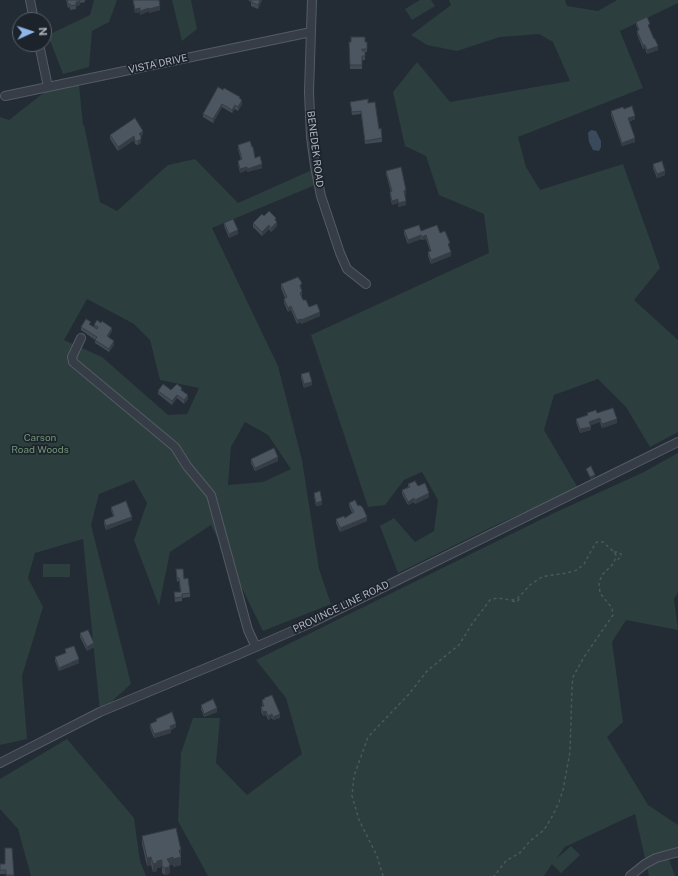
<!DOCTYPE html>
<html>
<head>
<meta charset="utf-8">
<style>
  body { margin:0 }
  #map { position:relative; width:678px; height:876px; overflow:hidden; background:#232c35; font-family:"Public Sans",sans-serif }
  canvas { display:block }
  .north { position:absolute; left:12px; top:12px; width:40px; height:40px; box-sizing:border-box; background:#1c232b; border:1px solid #585f67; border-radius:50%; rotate:87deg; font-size:11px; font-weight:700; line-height:16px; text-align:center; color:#b1b8c2 }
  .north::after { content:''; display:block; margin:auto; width:14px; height:18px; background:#8fb5ea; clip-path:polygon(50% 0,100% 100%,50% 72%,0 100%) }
</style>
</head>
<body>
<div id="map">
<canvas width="678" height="876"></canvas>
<div class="north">N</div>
</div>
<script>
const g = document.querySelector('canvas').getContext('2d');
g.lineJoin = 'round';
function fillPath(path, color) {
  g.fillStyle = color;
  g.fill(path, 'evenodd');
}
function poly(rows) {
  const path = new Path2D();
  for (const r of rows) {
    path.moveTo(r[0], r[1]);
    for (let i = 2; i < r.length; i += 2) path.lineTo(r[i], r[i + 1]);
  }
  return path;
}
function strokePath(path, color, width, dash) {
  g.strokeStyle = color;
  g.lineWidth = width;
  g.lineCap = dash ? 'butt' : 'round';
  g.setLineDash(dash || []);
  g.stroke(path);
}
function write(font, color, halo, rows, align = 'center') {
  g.font = font + ' "Public Sans",sans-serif';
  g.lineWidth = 3.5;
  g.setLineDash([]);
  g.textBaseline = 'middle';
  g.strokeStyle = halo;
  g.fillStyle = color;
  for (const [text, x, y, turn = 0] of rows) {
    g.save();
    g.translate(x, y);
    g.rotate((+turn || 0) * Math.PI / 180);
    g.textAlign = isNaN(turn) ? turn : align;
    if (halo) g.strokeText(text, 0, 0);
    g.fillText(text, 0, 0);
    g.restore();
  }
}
fillPath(poly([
  [94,0,117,0,109,22,92,31,89,67,63,74,48,35,90,15],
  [172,0,191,0,197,29,182,41],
  [420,0,431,0,435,6,412,20,405,9],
  [449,0,565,0,567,6,598,11,617,0,678,0,678,3,620,31,643,88,518,137,526,167,540,190,623,164,660,268,634,300,678,340,678,432,650,447,626,407,598,379,554,395,544,430,578,488,498,524,398,573,380,526,394,518,415,542,434,531,438,500,422,472,404,480,385,505,368,507,311,335,489,253,484,214,439,195,426,156,405,146,393,92,417,62,450,102,570,81,553,42,539,34,500,37,457,51,427,45,411,35,451,5],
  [79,85,83,125,84,125,100,202,117,211,168,165,195,159,238,203,312,170,315,185,212,228,278,366,302,460,319,569,331,604,263,631,211,525,170,552,159,606,134,540,147,503,134,480,99,494,91,525,131,684,100,712,83,539,35,553,28,578,43,607,22,676,27,739,0,745,0,117,9,120,46,91],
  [87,299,134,324,150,340,160,380,199,388,187,414,168,415,102,357,64,340],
  [245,422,268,435,291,469,263,482,228,485,231,447],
  [678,453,678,592,674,599,678,630,626,620,612,642,623,722,607,737,648,805,678,825,678,853,667,854,675,876,649,876,635,814,565,847,556,859,571,846,580,855,561,873,552,864,544,876,208,876,178,821,181,753,193,718,220,718,216,763,247,795,302,754,286,698,256,660,552,514,644,472],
  [43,564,70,564,70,577,43,577],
  [67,739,134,818,140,861,146,876,31,876,18,829,0,809,0,779]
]), '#2c3e3d');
fillPath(poly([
  [591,130,596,131,601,141,601,147,599,151,593,150,589,142,588,133]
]), '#3a4a5c');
const minor = poly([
  [30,0,34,20],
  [312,0,309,92,311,137,315,166,321,196,340,253,347,269,366,284],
  [39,44,48,87],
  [5,96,311,32],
  [81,338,72,357,73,362,175,447,187,466,211,495,248,630,256,647],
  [0,763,100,712,235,656,313,622,678,442],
  [630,876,645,864,656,858,678,852]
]);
strokePath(minor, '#545b64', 10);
strokePath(poly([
  [614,552,618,552,621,554,621,556,616,562],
  [512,601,517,602,520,598],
  [383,876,377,856,359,820,352,796,354,776,368,737,409,694,427,671,459,645,472,624,490,600,497,598,511,600,517,599,530,585,540,578,546,576,567,573,577,570,584,564,595,544,597,542,603,542,614,552,616,555,614,563,602,575,599,583,600,593,612,608,613,615,584,657,573,677,572,687,570,752,563,790,559,802,553,815,544,830,530,841,521,852,506,861,494,876]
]), '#4a595a', 1.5, [3, 3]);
strokePath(minor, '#363d46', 8);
fillPath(poly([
  [66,0,85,0,85,2,80,3,80,5,76,6,76,9,70,10,70,7,68,8],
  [133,0,159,0,160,10,149,13,149,11,140,15,140,12,135,13],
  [249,0,262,0,258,9,251,6,251,2,249,1],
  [636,22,650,28,649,28,658,50,647,54,645,48,643,49,637,34,637,31,638,30,636,25],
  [349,42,367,42,367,52,365,52,365,60,362,60,362,69,350,69],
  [218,87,240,98,242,104,238,111,235,109,232,113,222,107,213,123,203,117,203,114],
  [350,102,368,103,379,129,382,138,382,142,365,144,361,114,352,115],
  [624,109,635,119,629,122,635,142,622,146,611,115,611,111],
  [143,134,141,136,141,143,138,145,135,144,134,140,118,151,110,139,110,135],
  [238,145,255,158,262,168,247,172,247,170,240,173,238,164,238,161,241,160,238,149],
  [653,164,665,175,657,178,653,168],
  [386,171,406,194,404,195,406,205,398,207,398,203,392,205,390,196,390,192,391,192,386,174],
  [264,216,276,221,277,226,271,232,269,229,262,236,253,227,253,223],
  [224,223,238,234,229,238,224,226],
  [404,230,440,233,450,247,449,247,451,256,431,264,428,256,428,252,430,251,426,239,422,240,421,239,408,244,404,234],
  [281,284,302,287,301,288,302,295,301,296,303,300,309,307,320,316,301,324,301,322,297,324,291,310,288,312,284,303,284,299,285,298,281,288],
  [91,325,94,327,94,325,112,331,108,337,114,345,109,352,95,343,95,340,81,330,81,327],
  [301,374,312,385,304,388,301,378],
  [171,390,182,391,188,399,184,404,177,398,172,405,158,394,158,391],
  [587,413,617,423,602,428,600,422,591,425,591,430,580,433,576,422,576,419,587,415],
  [251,459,278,461,255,471,251,463],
  [408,484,418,486,429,497,415,504,414,502,408,505,402,494,402,490,408,487],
  [314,493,322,505,316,506,314,497],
  [349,503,358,506,367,521,340,532,336,523,336,519,345,518,352,513,349,506],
  [111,507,132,520,106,530,104,524,104,520,113,516,111,510],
  [176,569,184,579,190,593,190,597,182,598,182,601,175,602,174,592,180,592,179,581,177,582],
  [80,633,94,647,87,651,80,637],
  [65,649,79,663,59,671,55,661,55,657,65,653],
  [264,698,280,718,273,720,272,718,268,720,266,715,263,716,261,711,261,707,263,707,262,704,262,700,264,699],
  [201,705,217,712,204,717,201,709],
  [156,719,176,727,171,730,171,733,154,738,150,728,150,724,156,721],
  [142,836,181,857,181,865,173,867,173,865,170,865,170,871,169,874,165,875,162,873,162,867,157,868,157,871,153,872,151,865,147,866,142,844],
  [0,864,14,875,14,876,6,876,6,874,0,874]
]), '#414a53');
fillPath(poly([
  [260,0,262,0,258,9,258,5],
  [80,1,80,5,76,6,76,2],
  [160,6,160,10,149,13,149,9],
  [140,8,140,12,135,13,135,9],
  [149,8,149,11,140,15,140,11],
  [643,45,645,45,645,48,643,49],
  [658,46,658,50,647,54,647,50],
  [242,100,242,104,238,111,238,107],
  [222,104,222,107,213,123,213,119],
  [235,105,235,109,232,113,232,110],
  [635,116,635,119,628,122,628,118],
  [143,131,143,134,139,138,139,134],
  [134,136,134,140,118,151,118,147],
  [141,136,141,143,138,145,138,141],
  [635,138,635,142,622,146,622,143],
  [262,164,262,168,247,172,247,169],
  [247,167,247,170,240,173,240,169],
  [665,171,665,175,657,178,657,174],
  [406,190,406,194,404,195,404,191],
  [398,199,398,203,392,205,392,201],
  [406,201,406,205,398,207,398,203],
  [277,222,277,226,271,232,271,228],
  [269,225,269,229,262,236,262,232],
  [238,230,238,234,229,238,229,234],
  [421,235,421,239,408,244,408,240],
  [426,235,426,239,422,240,422,237],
  [451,252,451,256,431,264,431,260],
  [291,306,291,310,288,312,288,308],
  [320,312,320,316,301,324,301,320],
  [301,319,301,322,297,324,297,320],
  [112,328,112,331,107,340,107,336],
  [114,341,114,345,109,352,109,349],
  [312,382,312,385,304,388,304,384],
  [177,395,177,398,172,405,172,401],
  [188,395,188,399,184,404,184,400],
  [600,418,600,422,589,426,589,422],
  [617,419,617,423,602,428,602,424],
  [591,427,591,430,580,433,580,429],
  [278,457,278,461,255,471,255,468],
  [595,475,595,477,590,479,590,477],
  [429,493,429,497,415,504,415,500],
  [414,498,414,502,408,505,408,502],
  [322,501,322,505,316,506,316,503],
  [132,517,132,520,106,530,106,526],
  [367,517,367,521,340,532,340,528],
  [94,643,94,647,87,651,87,647],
  [79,659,79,663,59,671,59,668],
  [217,708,217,712,204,717,204,714],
  [266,711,266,715,263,716,263,712],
  [272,714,272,718,268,720,268,716],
  [280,714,280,718,273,720,273,717],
  [176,724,176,727,171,730,171,733,154,738,154,734],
  [179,850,181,850,181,857,179,858],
  [151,857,151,865,147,866,147,858],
  [173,857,173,865,170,865,170,871,169,874,165,875,165,868,167,859],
  [181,857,181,865,173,867,173,859],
  [162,860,162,867,157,868,157,871,153,872,153,864,157,861]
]), '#353c44');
const building = poly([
  [67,0,80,0,80,1,76,2,76,5,70,6,70,4,68,4,67,0],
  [133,0,159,0,160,6,149,9,149,8,140,11,140,8,135,9,133,0],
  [251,0,260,0,258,5,251,2,251,0],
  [647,17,650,24,648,25,654,39,655,39,658,46,647,50,645,45,643,45,637,31,639,30,636,22,647,17],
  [351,37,365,37,365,42,367,42,367,49,362,49,362,51,365,51,365,56,362,56,362,65,350,65,349,42,351,42,351,37],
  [218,87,223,90,224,88,240,97,239,98,242,100,238,107,235,105,232,110,222,104,213,119,203,114,218,87],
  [368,99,368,103,375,102,379,129,381,128,382,138,365,141,361,111,352,112,350,102,368,99],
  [632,106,635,116,628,118,635,138,622,143,611,111,623,107,624,109,632,106],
  [135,118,143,131,139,134,141,136,141,139,138,141,135,141,134,136,118,147,110,135,135,118],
  [250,141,252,147,253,147,255,158,260,156,262,164,247,169,247,167,240,169,238,161,242,159,238,145,250,141],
  [662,161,665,171,657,174,653,164,662,161],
  [401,167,406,190,404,191,406,201,398,203,398,199,392,201,390,192,392,191,386,171,401,167],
  [269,211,276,218,275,220,277,222,271,228,269,225,262,232,253,223,262,214,264,216,269,211],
  [233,219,238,230,229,234,224,223,233,219],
  [419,225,421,231,437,225,440,233,445,231,450,243,448,244,451,252,431,260,428,252,431,251,426,235,422,237,421,235,408,240,404,230,419,225],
  [298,277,302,283,300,286,302,291,300,293,303,300,306,300,309,307,317,304,320,312,301,320,301,319,297,320,291,306,288,308,284,299,287,297,281,284,298,277],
  [86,319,91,322,89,324,97,329,98,327,94,325,97,320,101,323,102,321,112,328,107,336,114,341,109,349,95,340,97,337,81,327,86,319],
  [309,372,312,382,304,384,301,374,309,372],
  [163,384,171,390,177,384,182,388,181,390,188,395,184,400,177,395,172,401,158,391,163,384],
  [613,408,617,419,602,424,600,418,589,422,591,427,580,429,576,419,588,415,587,413,596,410,597,413,613,408],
  [274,448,278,457,255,468,251,459,274,448],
  [591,466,595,475,590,477,586,469,591,466],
  [415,481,418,486,425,483,429,493,415,500,414,498,408,502,402,490,410,487,408,484,415,481],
  [320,491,322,501,316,503,314,493,320,491],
  [355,500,358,506,360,505,363,508,367,517,340,528,336,519,344,516,345,518,354,512,349,503,355,500],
  [126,501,132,517,106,526,104,520,114,516,111,507,126,501],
  [176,569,183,569,184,579,188,578,190,593,182,594,182,597,175,598,174,592,181,592,179,578,177,578,176,569],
  [88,630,94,643,87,647,80,633,88,630],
  [74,646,79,659,59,668,55,657,66,653,65,649,74,646],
  [272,695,280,714,273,717,272,714,268,716,266,711,263,712,261,707,264,706,262,700,265,699,264,698,272,695],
  [213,699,217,708,204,714,201,705,213,699],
  [172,712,176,724,170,726,171,729,154,734,150,724,157,721,156,719,172,712],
  [176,828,181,850,179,850,181,857,173,859,173,857,167,859,170,864,169,867,165,868,162,866,162,860,157,861,157,863,153,864,151,857,147,858,142,836,176,828],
  [5,848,12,848,14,875,6,875,6,870,0,870,0,864,5,864,5,848]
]);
fillPath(building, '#4c5661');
strokePath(building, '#353c44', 1);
write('10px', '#b1b8c2', '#1c232b', [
  ["VISTA DRIVE",158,64,-12],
  ["BENEDEK ROAD",315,149,83],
  ["PROVINCE LINE ROAD",341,607,-26]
]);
write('10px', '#73967a', '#1c232b', [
  ["Carson",40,438],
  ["Road Woods",40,450]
]);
</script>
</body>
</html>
